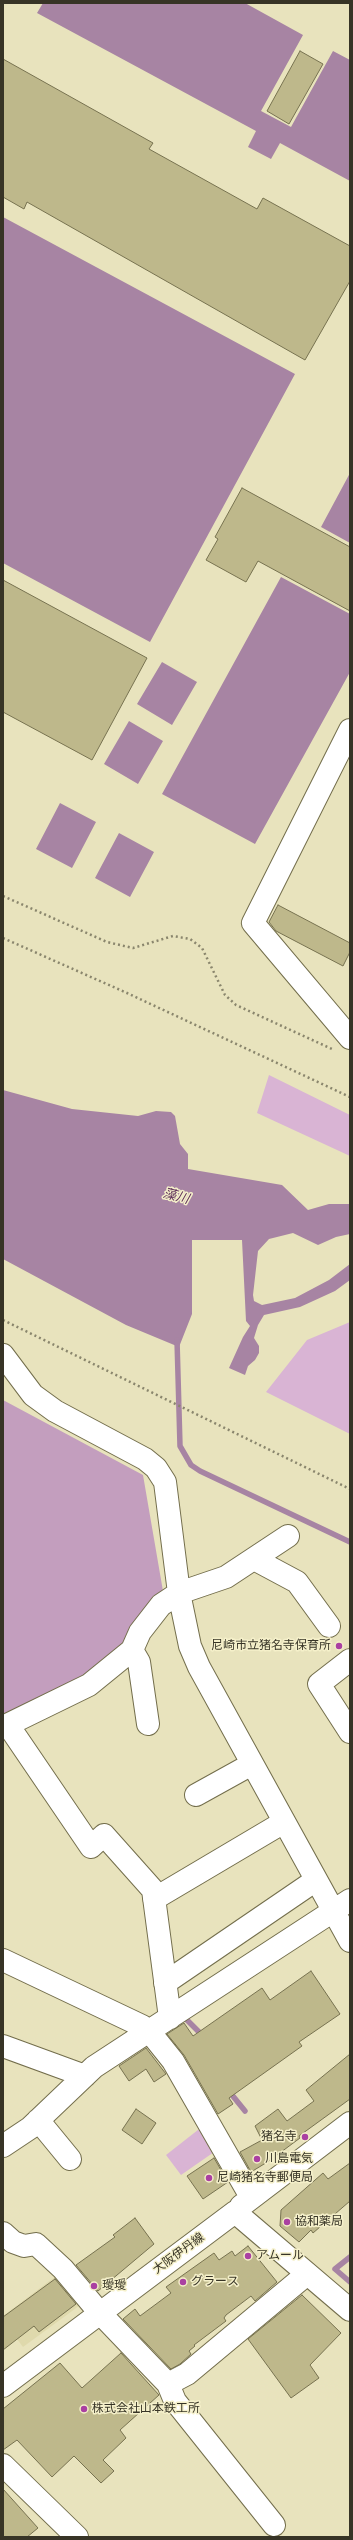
<!DOCTYPE html>
<html>
<head>
<meta charset="utf-8">
<style>
  body { margin:0 }
  #map { position:relative; width:353px; height:2540px; overflow:hidden; background:#e8e3bd; font-family:"Titillium Web",sans-serif }
  canvas { display:block }
  .frame { position:absolute; inset:0; border:4px solid #373426; pointer-events:none }
</style>
</head>
<body>
<div id="map">
<canvas width="353" height="2540"></canvas>
<div class="frame"></div>
</div>
<script>
const g = document.querySelector('canvas').getContext('2d');
g.lineJoin = 'round';
function fillPath(path, color) {
  g.fillStyle = color;
  g.fill(path, 'evenodd');
}
function poly(rows) {
  const path = new Path2D();
  for (const r of rows) {
    path.moveTo(r[0], r[1]);
    for (let i = 2; i < r.length; i += 2) path.lineTo(r[i], r[i + 1]);
  }
  return path;
}
function strokePath(path, color, width, dash) {
  g.strokeStyle = color;
  g.lineWidth = width;
  g.lineCap = dash ? 'butt' : 'round';
  g.setLineDash(dash || []);
  g.stroke(path);
}
function write(font, color, halo, rows, align = 'center') {
  g.font = font + ' "Titillium Web","Noto Sans JP",sans-serif';
  g.lineWidth = 3;
  g.setLineDash([]);
  g.textBaseline = 'middle';
  g.strokeStyle = halo;
  g.fillStyle = color;
  for (const [text, x, y, turn = 0] of rows) {
    g.save();
    g.translate(x, y);
    g.rotate((+turn || 0) * Math.PI / 180);
    g.textAlign = isNaN(turn) ? turn : align;
    if (halo) g.strokeText(text, 0, 0);
    g.fillText(text, 0, 0);
    g.restore();
  }
}
fillPath(poly([
  [60,2273,83,2303,23,2347,3,2320,3,2316]
]), '#dfd9ac');
fillPath(poly([
  [269,1075,350,1115,350,1156,257,1113],
  [350,1322,350,1434,266,1392,307,1340],
  [203,2126,217,2150,181,2175,166,2155]
]), '#d9b4d4');
fillPath(poly([
  [3,1400,143,1475,164,1597,129,1628,122,1655,18,1714,3,1718]
]), '#c39ebe');
fillPath(poly([
  [43,3,245,3,303,35,261,111,291,127,333,51,350,60,350,181,280,143,271,159,248,147,256,131,37,13],
  [3,217,295,374,150,642,3,563],
  [350,473,350,543,321,527],
  [281,577,350,614,350,672,255,844,162,794],
  [162,662,197,682,172,725,137,704],
  [129,721,163,741,138,784,104,764],
  [60,803,96,822,72,868,36,849],
  [119,833,154,852,130,897,95,878],
  [3,1090,72,1109,138,1116,156,1111,171,1112,175,1116,180,1144,188,1154,188,1169,282,1185,308,1210,329,1204,350,1204,350,1234,336,1237,318,1245,293,1233,269,1239,258,1251,253,1295,254,1301,262,1305,295,1298,329,1280,350,1264,350,1280,335,1291,300,1307,264,1315,258,1325,254,1338,259,1346,259,1353,255,1360,248,1366,245,1375,229,1368,243,1337,250,1326,246,1321,242,1240,192,1240,192,1314,179,1347,126,1325,3,1259]
]), '#a784a3');
strokePath(poly([
  [177,1340,180,1446,191,1465,200,1471,350,1542],
  [187,2020,204,2037],
  [228,2090,245,2111],
  [350,2257,335,2269,350,2282]
]), '#a784a3', 5.5);
const building = poly([
  [300,51,323,64,289,124,267,111,300,51],
  [3,59,153,143,149,149,257,209,263,198,350,246,350,281,305,360,27,202,24,209,3,197,3,59],
  [242,488,350,547,350,611,258,561,246,582,206,560,218,539,215,537,242,488],
  [3,580,147,658,92,760,3,712,3,580],
  [278,905,350,943,350,952,343,966,276,931,269,922,278,905],
  [311,1971,340,2014,299,2042,302,2046,229,2098,233,2104,218,2114,184,2055,167,2034,184,2023,193,2036,262,1988,270,2000,311,1971],
  [146,2048,166,2074,154,2082,146,2069,129,2081,119,2066,146,2048],
  [350,2054,350,2099,299,2136,300,2138,269,2161,251,2172,240,2152,262,2140,255,2126,278,2109,287,2121,314,2101,306,2090,350,2054],
  [136,2109,156,2123,142,2144,122,2130,136,2109],
  [214,2158,228,2182,203,2199,187,2176,214,2158],
  [350,2163,350,2201,313,2233,311,2230,299,2242,280,2226,281,2210,323,2173,328,2179,350,2163],
  [135,2218,154,2244,98,2291,76,2265,115,2237,113,2235,135,2218],
  [248,2246,277,2282,255,2301,251,2296,226,2315,224,2318,226,2321,194,2345,195,2346,189,2351,191,2354,180,2364,171,2369,123,2319,135,2309,140,2316,171,2293,166,2287,214,2253,219,2260,232,2251,235,2256,248,2246],
  [55,2279,76,2304,39,2332,34,2326,3,2350,3,2317,55,2279],
  [302,2295,341,2333,310,2365,319,2378,291,2398,248,2339,302,2295],
  [121,2353,159,2395,120,2430,126,2438,103,2460,114,2471,101,2483,74,2456,52,2477,17,2440,3,2450,3,2409,60,2363,82,2388,121,2353],
  [3,2489,38,2528,27,2537,3,2537,3,2489]
]);
fillPath(building, '#beb88b');
strokePath(building, '#777250', 1);
const minor = poly([
  [350,730,253,923,350,1038],
  [3,1355,33,1395,55,1411,145,1459,156,1468,165,1482,179,1593,190,1646,199,1667,350,1941],
  [254,1559,297,1582,329,1626],
  [132,1650,139,1662,148,1724],
  [350,1660,319,1684,350,1732],
  [8,1725,91,1847,104,1835,153,1890,170,2018],
  [3,1727,89,1685,132,1650,140,1632,161,1605,179,1593,226,1577,288,1536],
  [196,1795,252,1764],
  [154,1899,284,1822],
  [3,1960,142,2026,149,2031,350,1900],
  [165,1983,316,1880],
  [3,2046,85,2076],
  [38,2120,70,2159],
  [3,2146,30,2128,94,2067,149,2031,173,2061,251,2197],
  [241,2206,350,2123],
  [3,2233,13,2242,24,2246,36,2244,63,2269,99,2312,168,2384,187,2374,307,2274],
  [168,2384,175,2401,274,2525],
  [3,2465,77,2537]
]);
const major = poly([
  [3,2386,235,2212,350,2310]
]);
strokePath(minor, '#736e4c', 24);
strokePath(major, '#736e4c', 24);
strokePath(poly([
  [3,896,107,942,133,948,173,936,190,939,202,948,225,995,236,1005,332,1049],
  [3,938,127,993,350,1097],
  [3,1320,350,1489]
]), '#8a866d', 2.5, [2, 3]);
strokePath(minor, '#fff', 22);
strokePath(major, '#fff', 22);
for (const [x, y, r, color] of [
  [339,1646,4,"#aa40a2"],
  [305,2137,4,"#aa40a2"],
  [257,2159,4,"#aa40a2"],
  [209,2178,4,"#aa40a2"],
  [287,2222,4,"#aa40a2"],
  [248,2256,4,"#aa40a2"],
  [183,2282,4,"#aa40a2"],
  [94,2286,4,"#aa40a2"],
  [84,2409,4,"#aa40a2"]
]) {
  const dot = new Path2D();
  dot.arc(x, y, r, 0, 2 * Math.PI);
  g.fillStyle = color;
  g.fill(dot);
  strokePath(dot, '#f5f0ca', 1.5);
}
write('12px', '#373426', '#f5f0ca', [
  ["尼崎市立猪名寺保育所",331,1646,"right"],
  ["猪名寺",297,2137,"right"],
  ["川島電気",265,2159],
  ["尼崎猪名寺郵便局",217,2178],
  ["協和薬局",295,2222],
  ["アムール",256,2256],
  ["グラース",191,2282],
  ["璦璦",102,2286],
  ["株式会社山本鉄工所",92,2409]
], 'left');
write('12px', '#373426', '#f5f0ca', [
  ["大阪伊丹線",179,2254,-36]
]);
write('italic 13px', '#5f305a', '#f5f0ca', [
  ["藻川",176,1197,15]
]);
</script>
</body>
</html>
